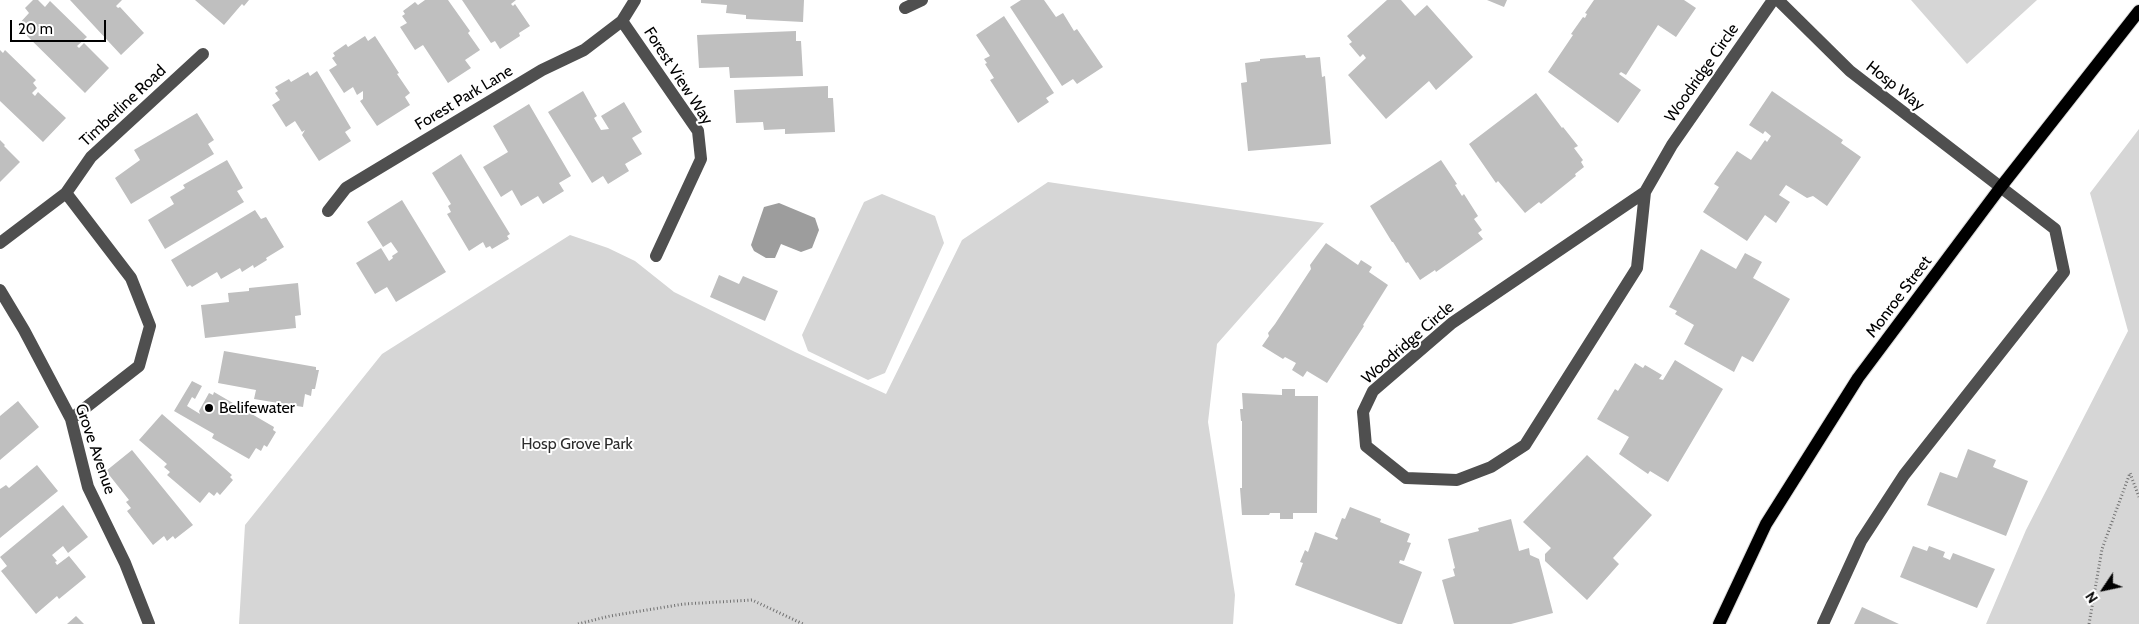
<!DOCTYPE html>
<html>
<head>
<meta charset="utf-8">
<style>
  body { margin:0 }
  #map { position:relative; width:2139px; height:624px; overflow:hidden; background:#fff; font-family:Cabin,sans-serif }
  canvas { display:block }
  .north { position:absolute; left:2079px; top:564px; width:50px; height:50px; -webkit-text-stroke:4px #fff; paint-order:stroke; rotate:236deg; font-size:14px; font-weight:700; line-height:20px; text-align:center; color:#000 }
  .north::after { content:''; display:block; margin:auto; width:18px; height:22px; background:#000; clip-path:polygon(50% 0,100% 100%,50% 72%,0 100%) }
  .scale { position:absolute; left:10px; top:20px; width:96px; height:22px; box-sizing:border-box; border:2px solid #000; border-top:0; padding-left:6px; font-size:15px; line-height:18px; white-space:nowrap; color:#000; -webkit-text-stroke:4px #fff; paint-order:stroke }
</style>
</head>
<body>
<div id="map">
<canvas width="2139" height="624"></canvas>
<div class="north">N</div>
<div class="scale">20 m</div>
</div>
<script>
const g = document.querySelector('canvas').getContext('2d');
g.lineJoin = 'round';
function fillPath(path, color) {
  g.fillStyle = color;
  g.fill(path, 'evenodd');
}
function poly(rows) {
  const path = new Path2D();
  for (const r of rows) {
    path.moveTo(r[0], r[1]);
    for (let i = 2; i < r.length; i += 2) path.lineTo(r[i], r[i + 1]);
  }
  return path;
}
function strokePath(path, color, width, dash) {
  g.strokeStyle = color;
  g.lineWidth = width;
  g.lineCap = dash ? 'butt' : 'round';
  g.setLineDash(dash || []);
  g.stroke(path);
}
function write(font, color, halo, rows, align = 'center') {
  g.font = font + ' Cabin,sans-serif';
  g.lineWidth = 4;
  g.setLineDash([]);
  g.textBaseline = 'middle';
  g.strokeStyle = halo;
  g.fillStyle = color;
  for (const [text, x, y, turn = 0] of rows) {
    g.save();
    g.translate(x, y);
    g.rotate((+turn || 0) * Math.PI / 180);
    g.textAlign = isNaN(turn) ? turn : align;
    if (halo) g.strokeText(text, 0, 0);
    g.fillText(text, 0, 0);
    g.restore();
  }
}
fillPath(poly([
  [1911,0,2037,0,1967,64],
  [2139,129,2139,624,1986,624,2026,530,2128,331,2090,193],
  [1048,182,1324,223,1217,344,1208,422,1235,595,1233,624,239,624,245,525,382,354,570,235,608,248,635,261,674,292,795,352,886,394,962,240],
  [882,194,935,216,944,243,885,373,868,380,808,351,802,335,864,202]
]), '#d6d6d6');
fillPath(poly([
  [779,203,815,218,819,230,812,248,801,252,781,244,775,258,766,258,754,251,751,245,764,207]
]), '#9d9d9d');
fillPath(poly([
  [33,0,38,0,45,7,50,1,87,37,77,46,79,48,84,43,109,68,85,93,17,26,29,13,25,8],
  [70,0,122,0,116,6,118,8,120,7,144,33,121,55],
  [195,0,249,0,244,6,242,4,224,25],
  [425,0,448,0,470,31,468,33,480,50,465,60,471,68,448,83,423,45,415,50,400,27,407,23,402,16,405,14,403,11,415,2,418,5],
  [462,0,516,0,511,4,513,6,515,4,530,26,519,33,520,36,500,49,495,41,491,43],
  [701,0,804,0,803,22,746,19,746,15,726,13,727,5,701,3],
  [1021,0,1044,0,1056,17,1063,13,1074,31,1077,29,1103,67,1077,84,1073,79,1062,86,1010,7],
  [1387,0,1401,0,1415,16,1427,5,1473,57,1436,90,1429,81,1386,119,1348,75,1366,58,1363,54,1360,57,1349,44,1352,42,1347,36],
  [1487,0,1507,0,1504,7],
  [1594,0,1684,0,1696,8,1676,37,1658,25,1626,75,1621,72,1619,74,1641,90,1618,123,1548,72,1573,35,1571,34,1583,17,1585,18,1587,14,1585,13],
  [1004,16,1054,93,1046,98,1049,102,1018,123,990,80,994,78,985,64,987,63,984,59,990,56,976,35],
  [796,31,796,41,801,41,803,76,730,78,729,67,699,68,697,35],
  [365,36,368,41,375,36,399,73,397,74,410,93,405,97,410,105,377,126,360,101,363,99,363,91,357,95,353,87,344,93,329,70,337,65,332,58,335,56,333,53,346,44,348,47],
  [0,50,3,53,5,50,36,80,33,83,37,88,32,93,35,96,38,92,66,118,43,142,0,101],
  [1305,55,1306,58,1320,57,1322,77,1325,76,1331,144,1248,151,1241,83,1247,82,1245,63,1260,61,1260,59],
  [317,71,351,128,345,132,351,141,319,161,302,135,305,130,302,132,295,121,286,127,272,105,280,100,275,93,278,91,275,87,289,79,291,82,308,72,310,76],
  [828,86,828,98,833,98,835,132,785,134,785,129,764,130,763,122,736,123,734,90],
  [583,91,597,116,594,118,601,130,609,129,601,116,624,102,642,132,632,138,642,154,625,164,629,171,608,184,603,176,592,183,548,112],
  [1772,91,1843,140,1841,143,1861,157,1827,206,1813,196,1807,198,1786,185,1779,195,1790,202,1776,223,1765,215,1747,241,1703,212,1719,187,1714,184,1737,151,1751,160,1765,140,1767,142,1771,136,1765,131,1763,134,1749,125],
  [1536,93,1562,128,1563,127,1578,146,1574,148,1583,160,1581,162,1584,167,1575,174,1576,176,1541,204,1539,202,1525,213,1498,181,1496,183,1469,144],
  [529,104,571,176,559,183,564,191,543,204,538,196,521,206,512,190,501,197,483,167,508,152,493,126],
  [197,113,214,140,208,144,214,154,131,204,115,178,140,160,134,150],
  [0,140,5,145,4,146,20,162,0,182],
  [461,154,510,234,507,236,509,239,492,249,490,246,486,248,483,242,469,251,447,214,451,212,448,206,451,204,432,173],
  [227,160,243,188,237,191,244,202,165,249,148,220,174,204,170,197,185,188,183,185],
  [1441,160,1457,184,1455,185,1462,196,1464,194,1478,216,1474,219,1482,230,1478,233,1483,239,1436,272,1435,270,1420,280,1408,262,1406,263,1393,242,1392,242,1370,206],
  [402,200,446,272,396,302,387,287,375,294,356,263,381,248,389,261,393,258,392,256,398,252,391,242,383,247,367,222],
  [255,210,261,219,266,217,284,247,266,258,267,260,254,268,253,265,242,272,240,268,221,279,217,272,192,287,190,285,187,287,171,260],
  [1326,243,1358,265,1361,260,1372,267,1369,272,1388,285,1363,325,1364,326,1327,383,1307,371,1303,377,1292,370,1296,363,1285,357,1283,359,1262,346,1269,336,1268,333,1275,324,1311,269,1310,265],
  [1701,249,1736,269,1745,253,1762,262,1753,278,1790,299,1753,362,1742,356,1734,372,1684,344,1694,325,1675,314,1677,311,1669,307],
  [719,275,739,284,743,276,778,291,765,321,710,297],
  [298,283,301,315,295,316,296,328,205,338,201,305,229,302,228,293,249,291,249,288],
  [224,351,316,367,316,370,319,370,315,389,312,389,311,396,305,394,303,407,254,399,256,390,218,383],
  [1675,360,1723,389,1668,482,1650,471,1648,474,1619,454,1629,437,1597,419,1615,389,1618,391,1635,363,1643,368,1645,365,1662,375,1659,379,1663,380],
  [192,381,202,386,195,399,192,397,187,406,200,414,199,411,209,393,213,395,214,392,274,427,273,430,276,432,267,447,264,445,261,451,256,448,249,459,212,438,214,434,174,411],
  [1282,389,1295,389,1295,396,1318,396,1317,513,1293,513,1293,519,1280,519,1280,513,1270,513,1269,515,1242,515,1240,488,1242,488,1242,421,1241,421,1240,409,1243,409,1242,393,1282,395],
  [18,401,39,427,0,460,0,416],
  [162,414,232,475,230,477,233,480,220,495,217,492,214,496,209,492,200,503,167,475,170,472,164,467,167,464,139,440],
  [1968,449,1996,460,1993,467,2028,481,2006,536,1927,505,1940,472,1957,478],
  [132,450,193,525,175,539,173,536,167,541,164,536,153,545,127,511,131,508,126,502,129,500,106,471],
  [1587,455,1652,515,1613,558,1619,564,1587,600,1545,561,1545,554,1551,548,1523,522],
  [37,465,58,491,0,538,0,489,6,485,9,488],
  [63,505,88,537,68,553,63,546,52,555,57,561,55,562,57,565,69,556,86,577,59,599,57,596,36,614,1,571,7,566,0,557],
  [1350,507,1381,519,1380,522,1410,534,1407,542,1411,543,1404,561,1400,560,1399,563,1422,572,1402,624,1398,624,1295,585,1303,563,1300,562,1305,550,1308,552,1315,532,1337,540,1338,538,1335,536,1342,518,1345,519],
  [1511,519,1519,551,1529,548,1530,555,1539,559,1553,613,1511,624,1454,624,1442,580,1455,576,1453,569,1455,568,1448,539,1479,531,1478,528],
  [1913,546,1927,551,1929,546,1945,552,1943,557,1950,560,1953,553,1995,569,1977,608,1900,577],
  [1862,607,1899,624,1854,624],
  [76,616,84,624,67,624]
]), '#bfbfbf');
const major = poly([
  [1719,624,1766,524,1858,378,2000,188,2139,11]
]);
strokePath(major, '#dbdbdb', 14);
strokePath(poly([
  [578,624,610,616,684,604,752,600,803,624],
  [2089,624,2102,549,2130,473,2139,497]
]), '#717171', 3, [1, 2.5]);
strokePath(poly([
  [1778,0,1850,71,2055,229,2064,272,1904,475,1861,541,1823,624],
  [905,8,922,0],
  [622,21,698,131,701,159,656,256],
  [1645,192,1637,268,1525,445,1491,467,1457,480,1406,478,1366,446,1363,412,1373,391,1452,323,1645,192],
  [1645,192,1672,145,1773,0],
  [66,193,131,278,150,326,139,366,71,419],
  [328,211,346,188,542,70,584,50,622,21,635,0],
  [0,243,66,193,91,157,203,54],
  [0,290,24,330,71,419,88,487,125,563,149,624]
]), '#4f4f4f', 12);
strokePath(major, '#000', 12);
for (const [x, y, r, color] of [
  [209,408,5,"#000"]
]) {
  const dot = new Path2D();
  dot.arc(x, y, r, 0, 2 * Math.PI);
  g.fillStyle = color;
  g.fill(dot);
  strokePath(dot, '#fff', 2);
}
write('16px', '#000', '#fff', [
  ["Woodridge Circle",1702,73,-55],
  ["Forest View Way",678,76,57],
  ["Hosp Way",1895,86,38],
  ["Forest Park Lane",464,98,-31],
  ["Timberline Road",123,106,-43],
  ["Monroe Street",1899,297,-53],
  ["Woodridge Circle",1408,343,-41],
  ["Grove Avenue",95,449,71]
]);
write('16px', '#000', '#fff', [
  ["Belifewater",219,408]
], 'left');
write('16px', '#2d2d2d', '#fff', [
  ["Hosp Grove Park",577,444]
]);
</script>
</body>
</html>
